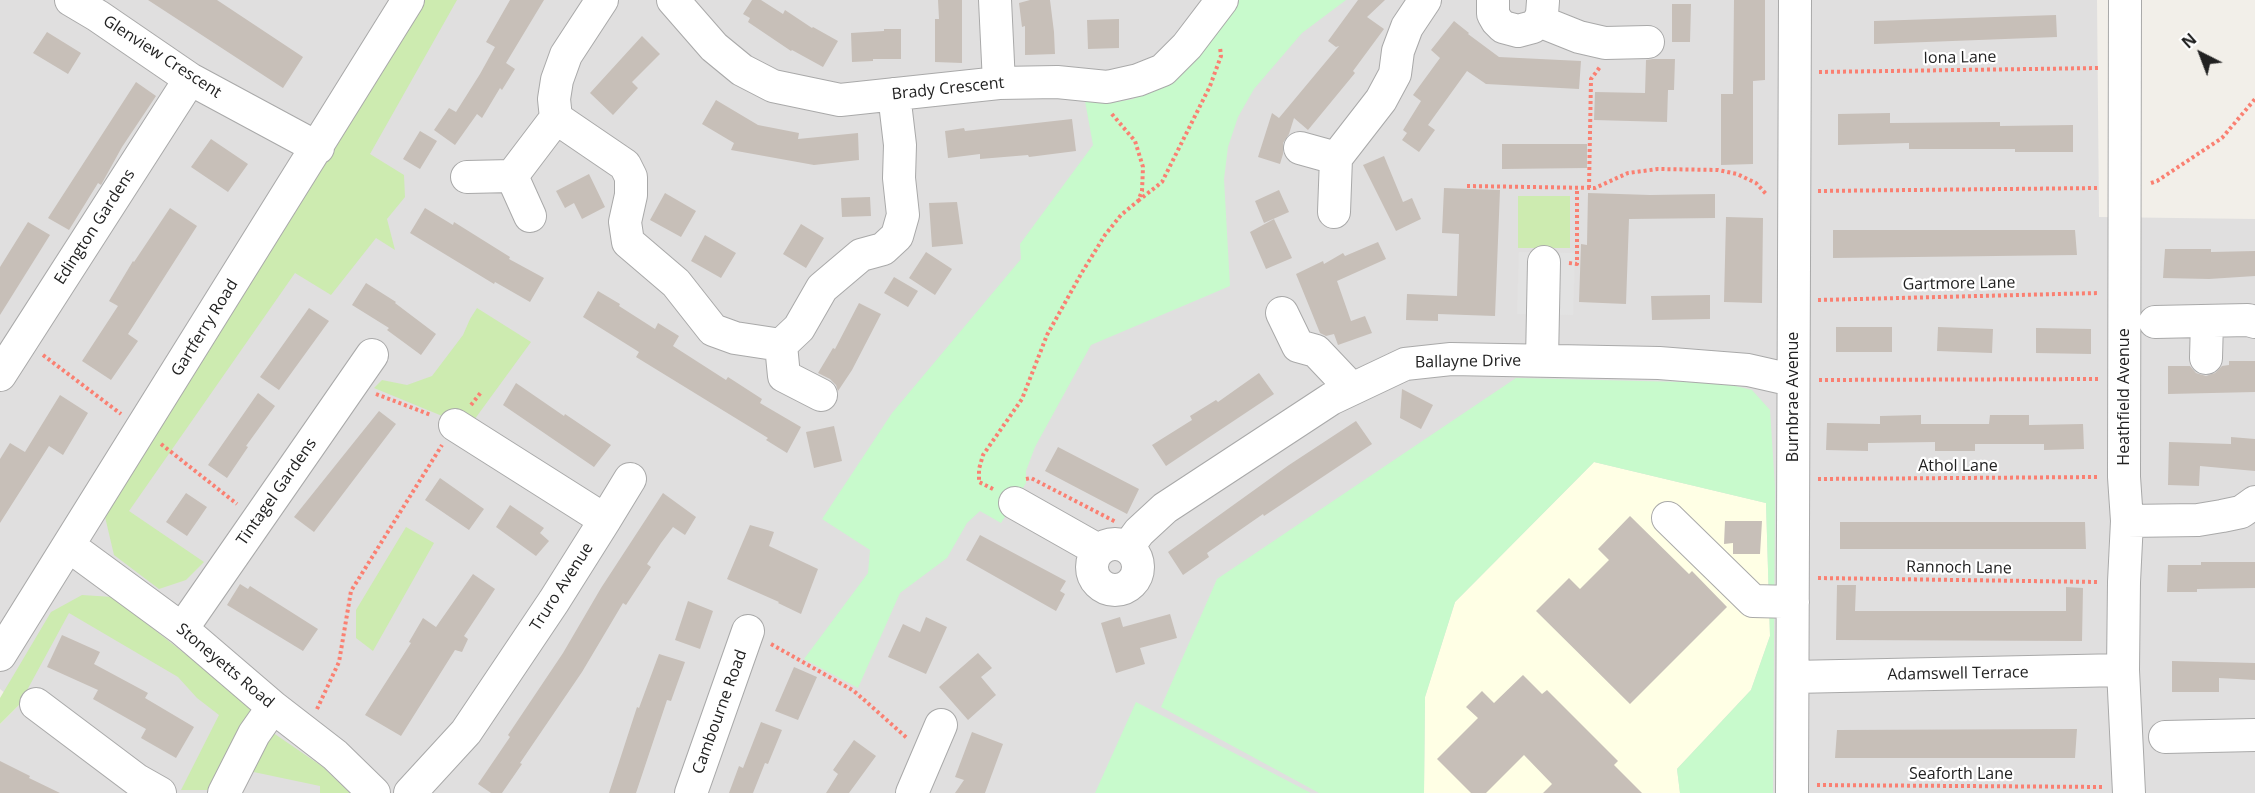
<!DOCTYPE html>
<html>
<head>
<meta charset="utf-8">
<style>
  body { margin:0 }
  #map { position:relative; width:2255px; height:793px; overflow:hidden; background:#f2efe9; font-family:"Open Sans",sans-serif }
  canvas { display:block }
  .north { position:absolute; left:2171px; top:24px; width:60px; height:60px; -webkit-text-stroke:4px #fff; paint-order:stroke; rotate:318deg; font-size:16px; font-weight:700; line-height:24px; text-align:center; color:#222 }
  .north::after { content:''; display:block; margin:auto; width:21px; height:27px; background:#222; clip-path:polygon(50% 0,100% 100%,50% 72%,0 100%) }
</style>
</head>
<body>
<div id="map">
<canvas width="2255" height="793"></canvas>
<div class="north">N</div>
</div>
<script>
const g = document.querySelector('canvas').getContext('2d');
g.lineJoin = 'round';
function fillPath(path, color) {
  g.fillStyle = color;
  g.fill(path, 'evenodd');
}
function poly(rows) {
  const path = new Path2D();
  for (const r of rows) {
    if (r.length === 3) {
      path.moveTo(r[0] + r[2], r[1]);
      path.arc(r[0], r[1], r[2], 0, 2 * Math.PI);
      continue;
    }
    path.moveTo(r[0], r[1]);
    for (let i = 2; i < r.length; i += 2) path.lineTo(r[i], r[i + 1]);
  }
  return path;
}
function strokePath(path, color, width, dash) {
  g.strokeStyle = color;
  g.lineWidth = width;
  g.lineCap = dash ? 'butt' : 'round';
  g.setLineDash(dash || []);
  g.stroke(path);
}
function write(font, color, halo, rows, align = 'center') {
  g.font = font + ' "Open Sans",sans-serif';
  g.lineWidth = 4.5;
  g.setLineDash([]);
  g.textBaseline = 'middle';
  g.strokeStyle = halo;
  g.fillStyle = color;
  for (const [text, x, y, turn = 0] of rows) {
    g.save();
    g.translate(x, y);
    g.rotate((+turn || 0) * Math.PI / 180);
    g.textAlign = isNaN(turn) ? turn : align;
    if (halo) g.strokeText(text, 0, 0);
    g.fillText(text, 0, 0);
    g.restore();
  }
}
fillPath(poly([
  [0,0,2097,0,2099,217,2255,219,2255,793,0,793,0,724,19,705,0,689]
]), '#e0dfdf');
fillPath(poly([
  [1594,462,1766,503,1770,636,1751,690,1677,769,1680,793,1424,793,1425,697,1455,602]
]), '#ffffe5');
fillPath(poly([
  [424,0,457,0,370,154,404,175,405,197,387,219,395,250,376,238,331,295,295,273,129,511,204,562,186,580,159,589,114,555,102,504],
  [1518,196,1570,196,1570,248,1518,248],
  [477,308,531,342,469,427,374,388,382,380,407,385,432,376,463,335,470,319],
  [406,527,434,543,373,651,356,638,356,610],
  [82,595,113,597,251,706,245,737,210,790,181,790,219,715,197,698,178,677,69,613,19,705,0,724,0,698,51,612],
  [266,728,323,767,350,793,320,793,320,786,244,770]
]), '#cdebb0');
fillPath(poly([
  [1233,0,1346,0,1302,33,1254,89,1238,117,1228,147,1224,179,1230,286,1091,345,1035,447,1026,471,1026,483,1001,523,980,511,967,523,947,558,900,593,858,688,804,659,868,573,870,550,822,519,892,413,1021,259,1020,244,1093,145,1085,101,1111,103,1133,99,1173,77],
  [1516,378,1723,383,1752,390,1770,410,1775,487,1773,793,1680,793,1677,769,1751,690,1770,636,1766,503,1594,462,1455,602,1425,697,1424,793,1319,793,1161,707,1217,579],
  [1136,702,1311,793,1095,793]
]), '#c8facc');
fillPath(poly([
  [1519,252,1575,253,1573,315,1517,314]
]), '#e2e2e2');
fillPath(poly([
  [148,0,217,0,303,57,283,88],
  [510,0,544,0,506,63,515,69,502,90,500,88,482,118,477,114,455,145,434,130,449,108,456,112,480,74,495,47,486,42],
  [752,0,761,0,783,14,785,10,812,28,813,27,838,41,823,67,792,50,791,51,748,22,750,18,743,14],
  [938,0,962,0,962,63,935,62,935,19,939,19],
  [1030,0,1050,0,1054,32,1055,54,1025,55,1025,26,1022,27,1019,3],
  [1358,0,1385,0,1367,17,1384,29,1353,71,1355,73,1308,130,1294,118,1289,134,1283,143,1283,154,1280,164,1258,157,1272,113,1279,118,1339,46,1336,47,1328,41],
  [1734,0,1765,0,1765,80,1753,81,1753,164,1721,165,1721,94,1733,94],
  [1672,4,1691,4,1690,42,1672,42],
  [2056,15,2057,37,1874,44,1874,21],
  [1119,19,1119,48,1088,49,1087,20],
  [1454,21,1469,33,1468,34,1499,57,1581,61,1579,89,1486,84,1467,71,1428,125,1435,130,1419,152,1402,140,1407,133,1403,130,1421,101,1413,95,1440,58,1431,50],
  [884,29,901,29,901,59,873,59,873,61,852,62,851,33,884,31],
  [47,32,81,53,68,74,33,53],
  [642,36,660,54,632,82,638,88,613,115,590,93],
  [1653,59,1675,59,1674,90,1668,90,1667,122,1594,120,1595,92,1645,93,1646,60],
  [136,82,156,96,122,147,101,185,98,183,69,230,48,218],
  [716,100,758,125,799,133,798,139,858,133,859,160,814,165,731,150,734,143,702,124],
  [1890,113,1890,123,2000,122,2000,126,2073,125,2073,152,2015,152,2015,149,1909,149,1909,143,1838,145,1838,114],
  [1072,119,1076,151,1029,157,1028,155,980,159,980,154,948,158,945,131,964,128,965,131],
  [420,131,437,141,420,169,403,159],
  [211,139,248,164,228,192,191,167],
  [1502,144,1587,144,1587,168,1502,169],
  [1384,156,1403,202,1412,198,1421,219,1396,231,1363,165],
  [589,174,605,207,582,219,574,203,565,208,556,191],
  [1444,188,1500,190,1495,316,1438,314,1438,321,1406,320,1407,294,1457,296,1459,234,1442,233],
  [1279,190,1289,212,1264,223,1255,201],
  [665,193,696,211,681,237,650,220],
  [1588,193,1650,195,1715,194,1715,218,1629,219,1626,304,1579,302,1581,244,1587,245],
  [870,197,871,216,842,217,841,198],
  [957,202,963,244,932,247,929,203],
  [170,208,197,226,128,334,138,341,111,380,82,361,118,306,109,301,133,261,134,262],
  [425,208,453,225,454,222,510,257,509,259,544,278,530,302,495,282,494,284,410,233],
  [1726,217,1763,218,1762,303,1724,302],
  [1274,219,1292,258,1266,269,1250,232],
  [28,222,50,235,0,315,0,267],
  [801,224,824,238,806,268,783,254],
  [1833,230,2075,230,2077,255,1833,258],
  [705,235,736,253,721,278,691,261],
  [1378,242,1386,259,1337,281,1351,321,1365,316,1372,333,1338,345,1334,334,1326,336,1320,333,1296,274,1323,261,1324,264,1343,253,1345,256],
  [2165,249,2211,249,2211,252,2255,251,2255,276,2209,279,2163,278],
  [926,252,952,269,935,295,909,278],
  [894,277,918,291,908,307,884,293],
  [366,283,396,302,395,303,436,334,421,355,387,330,389,328,352,305],
  [598,291,620,304,619,306,655,329,658,323,679,336,673,346,726,380,728,377,762,399,760,403,801,427,787,453,766,440,768,438,636,357,639,352,583,317],
  [1710,295,1710,319,1652,320,1651,296],
  [859,303,881,314,852,370,838,391,836,385,830,379,818,373,833,348,835,349],
  [309,308,329,321,279,390,260,377],
  [1836,327,1892,327,1892,352,1836,352],
  [1938,327,1993,329,1992,353,1937,351],
  [2036,328,2091,329,2091,354,2036,353],
  [2229,361,2255,361,2255,392,2168,394,2168,366,2190,366,2196,373,2206,376,2215,373,2222,366,2229,365],
  [1259,373,1274,394,1166,466,1152,445,1192,420,1190,416,1216,400,1218,402],
  [516,383,564,416,565,414,611,445,594,467,503,405],
  [1402,389,1433,405,1421,429,1400,418],
  [258,393,275,406,246,446,248,447,227,478,208,465],
  [60,395,88,413,63,455,49,446,0,523,0,459,10,443,25,452],
  [379,411,396,424,314,532,294,517],
  [1921,415,1921,424,1989,424,1990,415,2029,415,2029,425,2083,424,2084,449,2044,450,2044,444,1975,444,1975,451,1935,451,1935,442,1868,443,1868,451,1826,450,1827,423,1880,424,1880,416],
  [1356,421,1372,444,1264,516,1263,514,1207,553,1209,557,1183,575,1168,552,1289,465],
  [834,426,842,461,814,468,806,432],
  [2231,437,2255,439,2255,471,2200,466,2199,486,2168,485,2169,442,2231,444],
  [1058,447,1139,489,1127,514,1045,471],
  [440,478,484,509,469,530,425,500],
  [186,493,207,507,187,536,166,522],
  [663,493,696,517,685,535,673,527,661,543,647,564,651,567,626,605,623,603,582,672,520,763,522,764,502,793,491,793,478,784,510,737,508,735,563,653,601,588],
  [510,505,544,528,540,533,549,541,536,556,496,527],
  [1630,516,1689,574,1692,571,1727,607,1630,704,1536,611,1569,578,1580,589,1609,560,1598,549],
  [1725,521,1762,521,1760,554,1733,554,1733,543,1724,544],
  [1840,522,2085,522,2086,549,1840,549],
  [750,525,774,532,769,546,818,569,801,614,778,603,779,602,727,579],
  [980,535,1066,581,1060,591,1065,594,1056,611,966,560],
  [2201,562,2255,562,2255,588,2197,589,2197,592,2167,592,2168,565,2201,565],
  [473,574,495,589,464,636,468,639,462,652,455,650,401,736,365,715,411,643,409,642,423,618,436,627],
  [240,584,248,589,250,586,318,629,303,651,227,605],
  [1837,585,1856,585,1855,611,2066,611,2066,587,2083,588,2082,641,1836,640],
  [688,601,713,611,700,649,675,640],
  [1170,614,1177,638,1140,648,1145,664,1116,673,1101,623,1120,617,1123,627],
  [926,617,947,627,926,674,888,657,903,624,920,632],
  [62,635,100,652,94,664,148,693,145,698,194,727,176,758,141,738,146,729,93,699,98,690,47,667],
  [978,653,992,668,981,677,996,695,968,720,939,687],
  [659,654,685,662,671,701,667,700,636,793,609,793,637,707,639,708],
  [2172,661,2255,663,2255,680,2219,678,2219,692,2172,692],
  [794,667,817,677,798,720,775,711],
  [1523,675,1542,694,1547,690,1618,761,1614,765,1642,793,1543,793,1552,784,1524,755,1486,793,1471,793,1437,759,1478,718,1466,707,1482,691,1494,703],
  [761,722,782,730,768,764,765,763,753,793,729,793,739,766,743,768],
  [2077,729,2075,758,1835,758,1837,730],
  [972,732,1003,744,985,793,955,793,964,780,955,777],
  [854,740,876,756,849,793,826,793,838,774,833,770],
  [0,761,30,776,29,778,60,793,0,793]
]), '#c7bfb8');
const minor = poly([
  [71,0,98,16,190,79,318,148],
  [602,0,566,55,557,80,554,99,556,118,625,165,631,177,631,195,625,222,628,242,676,283,713,330,735,338,781,345,799,328,822,288,861,255,883,249,897,236,903,215,899,178,900,145,894,94],
  [673,0,714,47,742,70,773,86,840,100,999,83,1057,82,1107,87,1138,80,1163,70,1187,46,1222,0],
  [995,0,999,83],
  [1493,0,1493,14,1497,21,1503,27,1518,31,1533,27,1539,21,1542,14,1543,1],
  [2125,0,2124,477,2127,521,2124,582,2123,670,2129,793],
  [1539,21,1579,37,1605,43,1648,42],
  [1300,148,1336,158],
  [467,177,512,176],
  [1334,212,1336,158,1381,100,1395,74,1398,51,1407,27,1425,0],
  [530,216,512,176,556,118],
  [1282,313,1298,346,1316,351,1352,389],
  [2155,322,2248,320,2255,322],
  [781,345,784,376,821,395],
  [2206,358,2207,321],
  [1542,360,1544,262],
  [0,375,190,79],
  [1015,503,1098,550],
  [1668,518,1753,601,1793,602],
  [605,520,630,479],
  [2127,521,2198,520,2222,516,2241,512,2255,502],
  [1115,567,23],
  [69,546,182,629,273,707,335,755,374,793],
  [1128,547,1139,532,1165,508,1331,399,1405,364,1451,359,1659,363,1748,370,1792,380],
  [182,629,372,355],
  [0,655,408,0],
  [1793,677,2123,670],
  [36,704,137,780,160,793],
  [2165,737,2255,735],
  [224,793,254,734,273,707],
  [410,793,466,732,554,601,605,520,455,425],
  [691,793,748,631],
  [912,793,941,725],
  [1792,793,1795,0]
]);
strokePath(minor, '#a9a9a9', 34);
strokePath(poly([
  [1819,72,2100,68],
  [2151,183,2157,181,2222,138,2255,99],
  [1467,186,1595,188,1628,173,1658,169,1718,170,1737,174,1756,183,1767,195],
  [1589,188,1591,79,1600,67],
  [1818,191,2099,188],
  [1138,201,1162,182,1210,86,1221,56,1220,47],
  [1569,263,1577,264,1577,188],
  [1818,300,2099,293],
  [43,355,121,414],
  [1819,380,2099,379],
  [376,394,431,415],
  [471,405,482,391],
  [161,444,237,504],
  [1026,479,1031,478,1116,522],
  [1818,479,2098,477],
  [993,489,979,482,979,469,983,455,1022,399,1047,335,1081,274,1105,235,1121,215,1138,201,1142,191,1143,167,1135,141,1111,113],
  [1818,578,2098,582],
  [771,644,854,691,907,738],
  [317,709,339,662,351,591,442,445],
  [1817,785,2103,787]
]), '#fa8072', 4, [3, 3]);
strokePath(minor, '#fff', 32);
write('16px', '#222', '#fff', [
  ["Glenview Crescent",162,57,33],
  ["Iona Lane",1960,58,-1],
  ["Brady Crescent",948,89,-6],
  ["Edington Gardens",95,227,-57],
  ["Gartmore Lane",1959,284,-1],
  ["Gartferry Road",205,328,-58],
  ["Ballayne Drive",1468,362,-1],
  ["Burnbrae Avenue",1793,397,-90],
  ["Heathfield Avenue",2124,397,-90],
  ["Athol Lane",1958,466],
  ["Tintagel Gardens",277,492,-55],
  ["Rannoch Lane",1959,568,1],
  ["Truro Avenue",562,587,-57],
  ["Stoneyetts Road",225,666,40],
  ["Adamswell Terrace",1958,674,-1],
  ["Cambourne Road",720,712,-70],
  ["Seaforth Lane",1961,774]
]);
</script>
</body>
</html>
